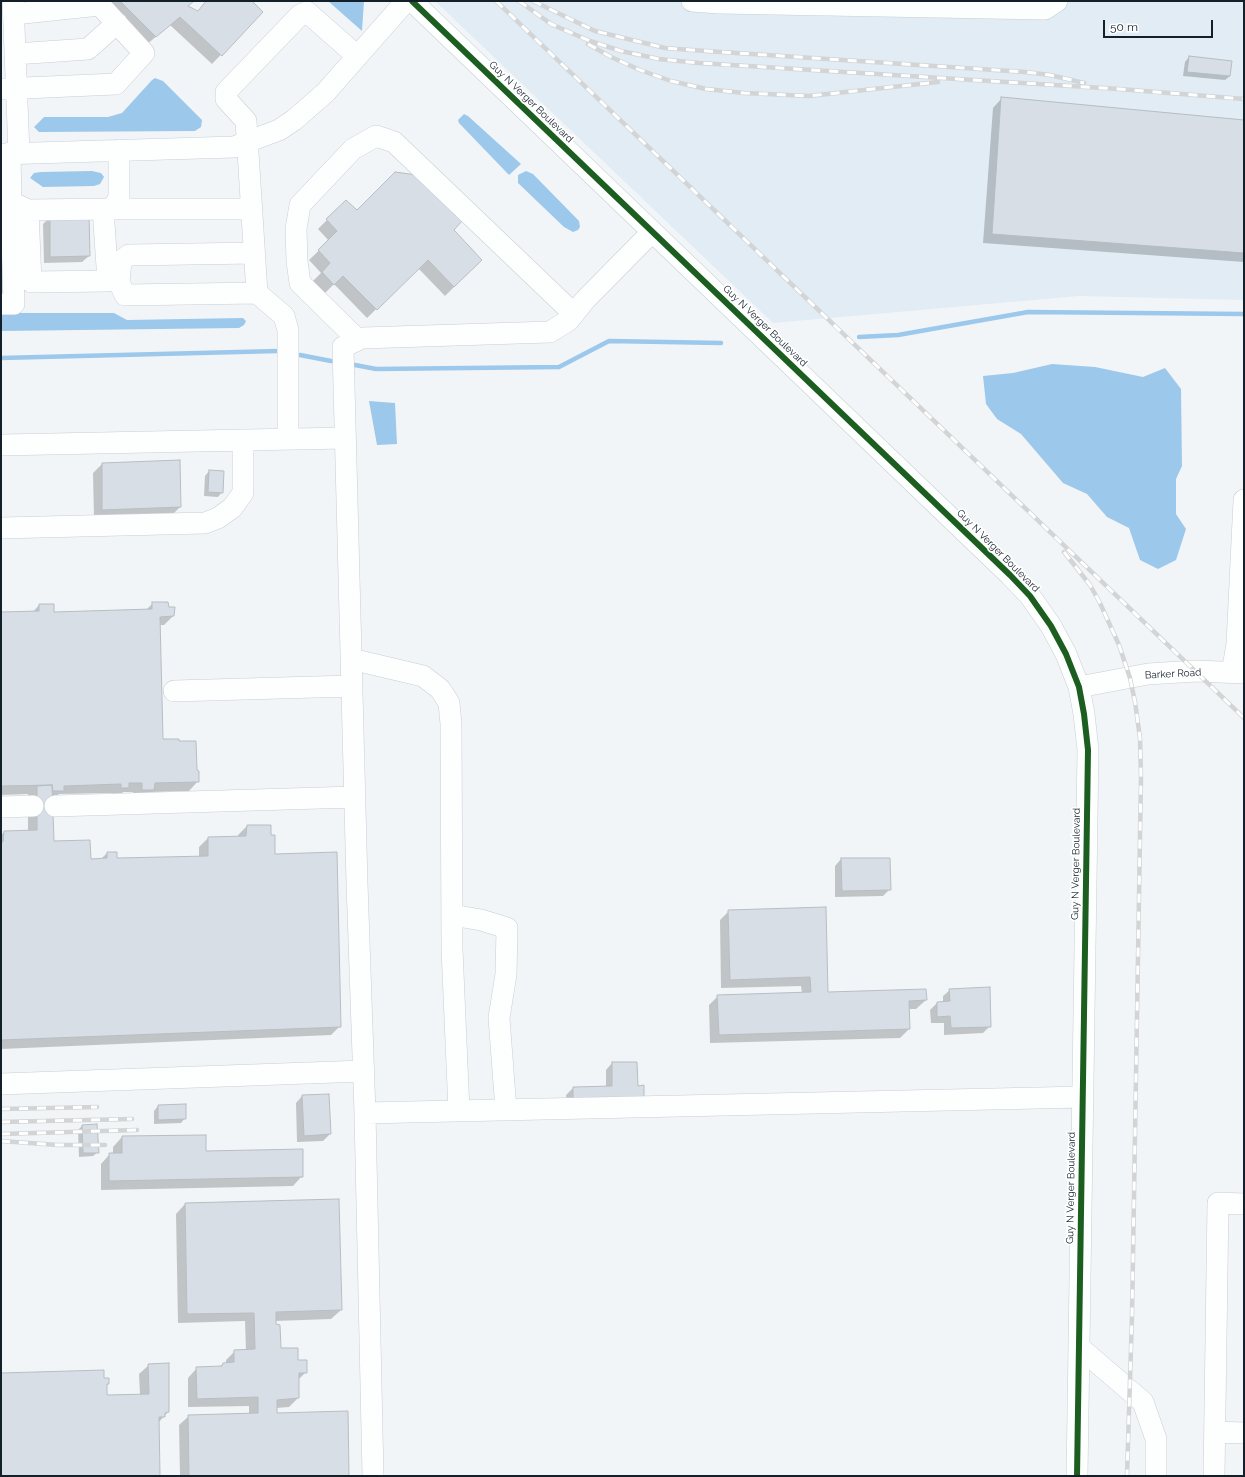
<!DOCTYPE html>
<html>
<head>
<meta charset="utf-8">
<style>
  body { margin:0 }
  #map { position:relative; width:1245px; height:1477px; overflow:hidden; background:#f2f5f8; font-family:Raleway,sans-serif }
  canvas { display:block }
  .frame { position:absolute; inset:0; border:2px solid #131f29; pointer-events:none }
  .scale { position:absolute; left:1103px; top:20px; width:110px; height:18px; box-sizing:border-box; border:2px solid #131f29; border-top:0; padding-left:5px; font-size:12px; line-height:14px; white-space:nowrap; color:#131f29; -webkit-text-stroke:3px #fff; paint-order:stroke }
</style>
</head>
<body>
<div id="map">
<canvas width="1245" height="1477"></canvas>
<div class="frame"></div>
<div class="scale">50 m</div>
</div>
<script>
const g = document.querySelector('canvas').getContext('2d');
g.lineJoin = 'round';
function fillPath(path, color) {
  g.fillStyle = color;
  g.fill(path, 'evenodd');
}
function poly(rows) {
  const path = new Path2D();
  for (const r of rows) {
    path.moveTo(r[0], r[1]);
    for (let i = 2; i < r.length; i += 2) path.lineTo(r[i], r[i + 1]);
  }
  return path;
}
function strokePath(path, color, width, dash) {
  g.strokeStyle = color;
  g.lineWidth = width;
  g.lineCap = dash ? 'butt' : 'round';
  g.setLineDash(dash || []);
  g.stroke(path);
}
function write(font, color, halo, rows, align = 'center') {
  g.font = font + ' Raleway,sans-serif';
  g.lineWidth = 3.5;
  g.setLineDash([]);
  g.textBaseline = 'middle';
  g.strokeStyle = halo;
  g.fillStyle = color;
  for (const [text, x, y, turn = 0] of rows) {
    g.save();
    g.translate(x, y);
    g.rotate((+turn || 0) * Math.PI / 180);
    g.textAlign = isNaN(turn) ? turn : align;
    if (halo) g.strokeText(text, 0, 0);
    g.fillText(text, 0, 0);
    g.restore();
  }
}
fillPath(poly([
  [435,1,1244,1,1244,300,1079,296,773,323]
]), '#e2ecf5');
fillPath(poly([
  [328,1,364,1,362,31],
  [155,78,163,81,202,120,201,127,195,131,39,132,34,127,44,117,108,117,122,113,152,80],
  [464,114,468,116,521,164,509,175,459,123,458,120],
  [92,171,101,173,104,177,100,184,94,186,43,187,30,178,34,173,41,172],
  [526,171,533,174,579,221,580,227,578,230,573,232,564,227,518,183,518,175],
  [1,313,114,313,127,320,243,318,246,321,244,325,239,328,1,331],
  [1052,364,1095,367,1143,377,1165,368,1181,389,1182,466,1176,479,1176,514,1186,529,1176,560,1158,569,1140,560,1129,528,1107,517,1087,494,1063,483,1021,434,997,419,986,404,983,376,1013,373],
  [369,401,395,403,397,444,377,445]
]), '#9cc8eb');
fillPath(poly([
  [101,1,193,1,187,7,197,12,207,1,250,1,262,12,212,64,170,25,146,45],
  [1189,57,1230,76,1225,80,1183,76,1185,62],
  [1002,98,1244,121,1244,262,983,243,993,108],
  [346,201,357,211,452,230,481,260,445,296,418,268,367,318,334,284,324,294,313,281,321,273,309,260,329,241,318,229],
  [50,217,89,256,82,262,44,263,43,224],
  [179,461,180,507,171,516,94,519,93,473,102,464],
  [209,471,223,472,222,492,218,497,204,496,205,476],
  [153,603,168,608,173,616,164,625,160,625,162,740,196,770,198,781,189,791,151,792,144,798,133,798,133,792,123,792,119,797,112,797,112,793,59,794,52,800,53,842,90,860,101,859,107,853,116,859,199,857,199,847,208,838,238,837,238,835,247,826,270,836,275,855,340,1026,331,1035,1,1049,1,835,4,832,28,831,28,794,1,795,1,613,32,613,39,605,53,613,146,610],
  [841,859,890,889,883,896,835,897,835,866],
  [825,908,827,993,926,1000,916,1009,908,1009,909,1029,900,1038,710,1043,709,1005,718,996,802,993,801,986,721,988,720,920,729,911],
  [950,990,990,1026,983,1033,944,1035,944,1023,931,1023,930,1010,937,1003,943,1002,943,996],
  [612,1063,637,1087,567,1106,566,1095,573,1088,606,1087,606,1070],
  [328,1095,330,1134,323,1141,297,1142,296,1103,302,1096],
  [158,1106,185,1118,181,1123,154,1124,154,1111],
  [96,1125,98,1152,93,1156,79,1157,78,1130,82,1126],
  [122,1137,205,1152,302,1176,293,1186,101,1190,101,1164,110,1154,113,1154,113,1147],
  [185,1204,341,1310,331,1319,275,1321,280,1349,297,1361,306,1372,298,1380,298,1398,289,1407,276,1408,276,1414,348,1476,180,1476,179,1425,189,1416,249,1414,249,1406,188,1407,188,1378,197,1368,219,1367,223,1364,226,1364,226,1360,235,1351,246,1351,245,1321,178,1323,176,1214],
  [149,1365,168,1412,158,1423,159,1476,1,1476,1,1374,103,1379,108,1384,106,1385,106,1396,140,1395,139,1374]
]), '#0003');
strokePath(poly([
  [859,337,898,335,1028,312,1244,314],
  [300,355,331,361],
  [1,358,278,351],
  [355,365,376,369,559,367,609,341,721,343]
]), '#9cc8eb', 4.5);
const building = poly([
  [120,1,194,1,188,6,198,11,206,1,252,1,263,12,222,56,180,17,156,37,120,1],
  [1189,56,1232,61,1230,76,1187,72,1189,56],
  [1001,97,1244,120,1244,253,992,234,1001,97],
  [395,172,417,175,462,221,454,230,482,260,454,287,428,260,377,310,343,276,334,285,322,272,330,263,318,250,337,231,326,219,346,200,357,210,395,172],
  [1,212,4,294,1,294,1,212],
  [89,215,90,256,50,257,50,216,89,215],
  [180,460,181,507,102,510,102,463,180,460],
  [209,470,224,471,223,493,208,492,209,470],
  [152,602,168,602,169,607,175,607,174,616,160,617,163,739,179,739,179,741,196,741,197,770,199,771,199,782,155,783,154,790,142,790,142,783,129,783,129,788,121,788,121,784,64,786,64,791,53,791,52,785,1,786,1,612,39,611,39,604,54,604,54,612,152,609,152,602],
  [52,785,54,841,90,840,91,859,107,858,107,852,117,852,117,858,208,856,208,837,246,836,247,825,271,825,271,835,275,835,275,854,337,852,341,1027,1,1040,1,842,3,842,4,831,37,830,37,786,52,785],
  [841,858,890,858,891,890,842,891,841,858],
  [826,907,828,992,926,989,927,1000,909,1001,910,1029,719,1035,717,995,811,992,810,977,730,980,728,910,826,907],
  [990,987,991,1027,951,1028,950,1016,937,1017,937,1002,950,1001,949,989,990,987],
  [612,1062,637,1062,638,1086,644,1085,644,1098,573,1100,573,1087,612,1086,612,1062],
  [329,1094,331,1134,304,1136,302,1095,329,1094],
  [186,1104,186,1119,158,1120,158,1105,186,1104],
  [97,1124,99,1153,83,1153,82,1125,97,1124],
  [206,1135,206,1151,303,1149,303,1177,109,1181,109,1153,122,1153,122,1136,206,1135],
  [339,1199,342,1310,276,1312,276,1324,280,1325,281,1348,298,1348,298,1360,307,1360,307,1373,299,1373,299,1398,277,1400,277,1413,348,1411,349,1476,189,1476,188,1415,258,1413,258,1397,197,1399,196,1367,222,1366,223,1363,234,1362,234,1350,255,1349,254,1313,187,1314,185,1203,339,1199],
  [169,1363,169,1412,165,1413,165,1417,159,1417,160,1476,1,1476,1,1373,104,1370,104,1378,109,1378,109,1384,107,1384,107,1395,149,1394,148,1364,169,1363]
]);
fillPath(building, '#d7dee5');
strokePath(building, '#b6bdc3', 1);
const minor = poly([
  [13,1,19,153],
  [412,1,1010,575,1030,596,1051,626,1066,654,1079,687,1084,714,1088,750,1077,1476],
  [692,1,719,3],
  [717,1,719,3,1045,9,1057,1],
  [14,14,100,5],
  [15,54,88,49,117,23],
  [1,89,116,84,144,53,96,1],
  [10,153,11,202,28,210,112,209,119,198,119,150],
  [1,154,234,147,247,142,279,130,294,120,325,93,406,1],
  [1,203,11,202,14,304,1,304],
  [112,209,251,209],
  [28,210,31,282,108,281,103,209],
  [652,232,585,300,569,320,550,332,362,338,343,347,357,883,365,1113,1083,1097],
  [254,253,129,255,121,261,119,282,125,295,257,293],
  [358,340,300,283,297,261,296,229,300,205,353,149,376,136,394,142,574,314],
  [288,439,288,330,284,316,257,293,246,121,226,99,226,92,300,15,307,12,357,56],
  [1,445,345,438],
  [1,528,205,523,218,518,232,508,243,493,243,440],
  [351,659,423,676,440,689,449,703,451,724,452,949,459,1111],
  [1232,673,1237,644,1244,500],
  [1079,687,1148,674,1196,671,1244,673],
  [174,691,351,686],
  [55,806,354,797],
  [1,807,33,806],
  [452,915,481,920,507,928,506,974,499,1018,506,1110],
  [1,1084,364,1071],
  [365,1113,373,1476],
  [1079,1347,1143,1402,1156,1439,1156,1476],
  [1215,1432,1244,1433],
  [1214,1476,1218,1203,1244,1204]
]);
strokePath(minor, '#c7ced4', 22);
strokePath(minor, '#fdfefe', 21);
const rail = poly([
  [496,1,1244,718],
  [519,1,551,24,590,41,621,51,659,59,699,63,1119,89,1244,99],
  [533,1,595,31,665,48,691,50,1025,72,1050,75,1084,83],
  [588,44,611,57,640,70,671,81,706,89,744,93,809,96,938,82],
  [1064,552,1090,585,1100,603,1119,645,1130,678,1135,702,1140,738,1141,777,1132,1316,1127,1476],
  [1,1109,97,1107],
  [1,1122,132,1119],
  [1,1134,137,1130],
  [1,1141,58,1145,105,1145]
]);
strokePath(rail, '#d2d4d5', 4.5);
strokePath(rail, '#fff', 3, [9]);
strokePath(poly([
  [412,1,1010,575,1030,596,1051,626,1066,654,1079,687,1084,714,1088,750,1077,1476]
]), '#1b5e20', 6);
write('10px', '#131f29', '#fff', [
  ["Guy N Verger Boulevard",531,102,44],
  ["Guy N Verger Boulevard",765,326,44],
  ["Guy N Verger Boulevard",998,551,45],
  ["Barker Road",1173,674,-3],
  ["Guy N Verger Boulevard",1076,864,-89],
  ["Guy N Verger Boulevard",1071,1188,-89]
]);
</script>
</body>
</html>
